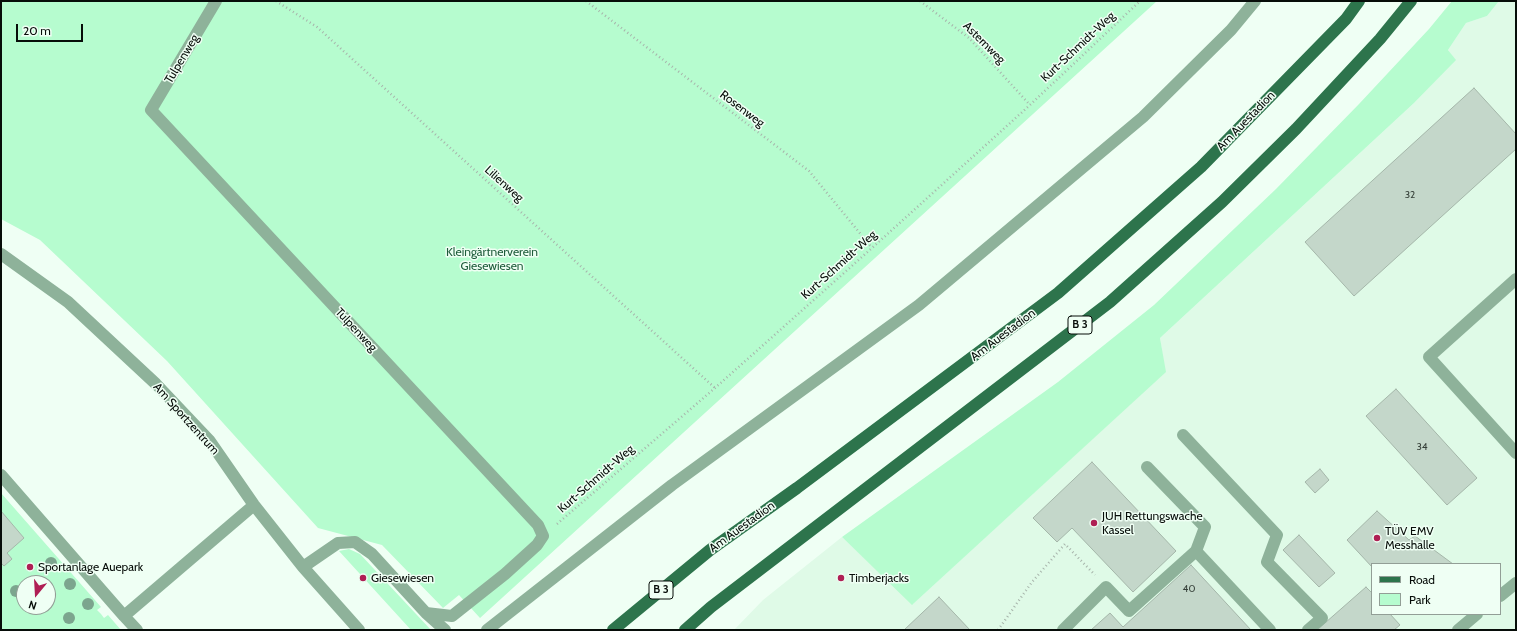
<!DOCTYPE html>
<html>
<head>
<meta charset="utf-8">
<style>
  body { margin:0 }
  #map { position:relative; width:1517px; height:631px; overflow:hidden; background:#effff4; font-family:Cabin,sans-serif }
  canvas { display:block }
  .frame { position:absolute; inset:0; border:2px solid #070d09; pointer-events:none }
  .legend { position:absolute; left:1371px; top:563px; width:130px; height:52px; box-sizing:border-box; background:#effff4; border:1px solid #929e96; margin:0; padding:5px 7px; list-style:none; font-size:12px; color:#070d09 }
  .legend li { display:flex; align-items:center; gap:8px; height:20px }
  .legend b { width:20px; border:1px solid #929e96 }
  .north { position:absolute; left:16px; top:575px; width:40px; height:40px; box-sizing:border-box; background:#effff4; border:1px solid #929e96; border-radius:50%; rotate:198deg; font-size:11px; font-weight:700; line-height:16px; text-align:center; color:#070d09 }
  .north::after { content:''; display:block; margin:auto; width:14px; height:18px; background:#af1f54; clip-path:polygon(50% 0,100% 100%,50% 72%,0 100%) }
  .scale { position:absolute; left:16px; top:24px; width:67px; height:18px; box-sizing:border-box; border:2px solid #070d09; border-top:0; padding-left:5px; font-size:12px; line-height:14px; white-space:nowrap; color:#070d09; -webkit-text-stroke:3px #effff4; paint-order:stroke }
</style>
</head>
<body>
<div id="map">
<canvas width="1517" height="631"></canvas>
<div class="frame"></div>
<ul class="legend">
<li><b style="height:5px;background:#2d744c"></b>Road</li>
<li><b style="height:11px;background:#b6fccf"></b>Park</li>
</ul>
<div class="north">N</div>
<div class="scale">20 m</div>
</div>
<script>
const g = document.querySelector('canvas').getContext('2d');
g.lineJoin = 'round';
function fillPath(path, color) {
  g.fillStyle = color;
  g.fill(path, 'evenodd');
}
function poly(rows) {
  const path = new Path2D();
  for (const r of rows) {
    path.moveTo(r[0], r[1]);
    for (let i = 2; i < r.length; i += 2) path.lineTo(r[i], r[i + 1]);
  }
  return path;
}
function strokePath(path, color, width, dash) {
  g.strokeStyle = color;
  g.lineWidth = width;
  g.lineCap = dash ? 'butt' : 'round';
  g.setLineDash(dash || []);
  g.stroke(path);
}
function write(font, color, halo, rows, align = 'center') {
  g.font = font + ' Cabin,sans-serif';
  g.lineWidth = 3;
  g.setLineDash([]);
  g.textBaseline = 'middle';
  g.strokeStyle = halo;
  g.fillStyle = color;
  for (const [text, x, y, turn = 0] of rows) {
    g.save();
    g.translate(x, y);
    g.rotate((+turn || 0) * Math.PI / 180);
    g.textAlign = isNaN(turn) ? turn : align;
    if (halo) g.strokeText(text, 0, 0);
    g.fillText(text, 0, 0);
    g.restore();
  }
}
fillPath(poly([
  [1499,1,1516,1,1516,630,734,630,763,600,842,537,913,604,1165,372,1160,338,1414,103,1455,60,1448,50,1466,23,1487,16],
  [1372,564,1500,564,1500,614,1372,614]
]), '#dffae7');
fillPath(poly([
  [1,1,1157,1,480,618,459,595,443,608,382,545,318,528,167,361,40,240,1,219],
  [1452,1,1499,1,1487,16,1466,23,1448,50,1456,60,1414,103,1160,338,1166,372,912,605,842,537,1058,382,1154,305,1276,189,1359,104,1429,29],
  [1,493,101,607,97,610,101,614,104,618,108,615,121,630,1,630],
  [24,583,48,583,48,607,24,607],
  [349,549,360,554,431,630,411,630,339,551]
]), '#b6fccf');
const building = poly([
  [1474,88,1516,134,1516,149,1354,296,1305,242,1474,88],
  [1396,389,1477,478,1447,505,1366,416,1396,389],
  [1092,462,1176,551,1133,592,1072,528,1057,542,1033,518,1092,462],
  [1320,469,1329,480,1315,493,1305,482,1320,469],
  [1,511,24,538,7,553,12,559,4,566,1,563,1,511],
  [1377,511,1409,540,1415,536,1453,564,1372,564,1372,567,1347,540,1377,511],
  [1299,535,1335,573,1319,587,1283,550,1299,535],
  [1191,565,1251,630,1091,630,1110,613,1123,627,1191,565],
  [1366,587,1372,593,1372,614,1390,614,1400,625,1394,630,1317,630,1366,587],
  [939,597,970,630,904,630,939,597]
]);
fillPath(building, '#c4d7ca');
strokePath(building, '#a5b7aa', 1);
strokePath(poly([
  [276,1,317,27,715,388],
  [586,1,809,171,872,248],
  [920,1,969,38,1030,105],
  [557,524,715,388,872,248,1030,105,1140,1],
  [998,630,1032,582,1065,544,1095,575]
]), '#a7b4ab', 2.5, [1, 3]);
strokePath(poly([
  [216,1,151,110,538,525,543,536,537,545,505,574,452,616,426,613],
  [1,254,68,302,156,384,209,440,254,505,303,567,359,630],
  [1516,279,1429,357,1516,453],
  [1183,435,1277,535,1267,562,1322,618,1308,630],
  [1147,467,1205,527,1196,551,1270,630],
  [1,475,124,616],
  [303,567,338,543,355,542,372,554,426,613,445,630],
  [1500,596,1516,583],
  [137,630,124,616,254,505],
  [487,630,672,485,919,305,1143,117,1231,30,1255,1],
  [1063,630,1106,587,1129,611,1196,551],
  [1458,630,1477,614]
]), '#8eb29a', 12);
strokePath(poly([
  [613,630,710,550,797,488,1058,293,1201,167,1346,19,1359,1],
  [685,630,711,607,1110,302,1222,202,1296,129,1380,39,1411,1]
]), '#2d744c', 12);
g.fillStyle = '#7ca58e';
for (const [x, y] of [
  [51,563],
  [70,584],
  [16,591],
  [88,604],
  [69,618]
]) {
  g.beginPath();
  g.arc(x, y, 6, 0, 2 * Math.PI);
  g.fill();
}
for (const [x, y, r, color] of [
  [1094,523,4,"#af1f54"],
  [1377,538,4,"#af1f54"],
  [30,567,4,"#af1f54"],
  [363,578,4,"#af1f54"],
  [841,578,4,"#af1f54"]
]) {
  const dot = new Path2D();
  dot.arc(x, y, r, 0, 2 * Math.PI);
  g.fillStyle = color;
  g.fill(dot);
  strokePath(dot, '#effff4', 1.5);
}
write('10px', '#364039', null, [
  ["32",1410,195],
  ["34",1422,447],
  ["40",1189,589]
]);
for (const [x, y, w] of [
  [1080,325,24],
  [661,590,24]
]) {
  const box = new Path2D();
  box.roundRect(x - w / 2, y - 9, w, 18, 3);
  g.fillStyle = '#effff4';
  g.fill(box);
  strokePath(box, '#070d09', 1);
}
write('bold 11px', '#070d09', null, [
  ["B 3",1080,325],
  ["B 3",661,590]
]);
write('12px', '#070d09', '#effff4', [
  ["Asternweg",984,43,45],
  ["Kurt-Schmidt-Weg",1078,47,-43],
  ["Tulpenweg",182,59,-59],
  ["Rosenweg",742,109,37],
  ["Am Auestadion",1246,121,-46],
  ["Lilienweg",504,184,42],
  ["Kurt-Schmidt-Weg",839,265,-42],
  ["Tulpenweg",356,330,47],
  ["Am Auestadion",1003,335,-37],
  ["Am Sportzentrum",186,419,48],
  ["Kurt-Schmidt-Weg",596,479,-41],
  ["Am Auestadion",742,527,-36]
]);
write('12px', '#1d5c3a', '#effff4', [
  ["Kleingärtnerverein",492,252],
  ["Giesewiesen",492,266]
]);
write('12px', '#070d09', '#effff4', [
  ["JUH Rettungswache",1102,516],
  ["Kassel",1102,530],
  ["TÜV EMV",1385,531],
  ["Messhalle",1385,545],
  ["Sportanlage Auepark",38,567],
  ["Giesewiesen",371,578],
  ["Timberjacks",849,578]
], 'left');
</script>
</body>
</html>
